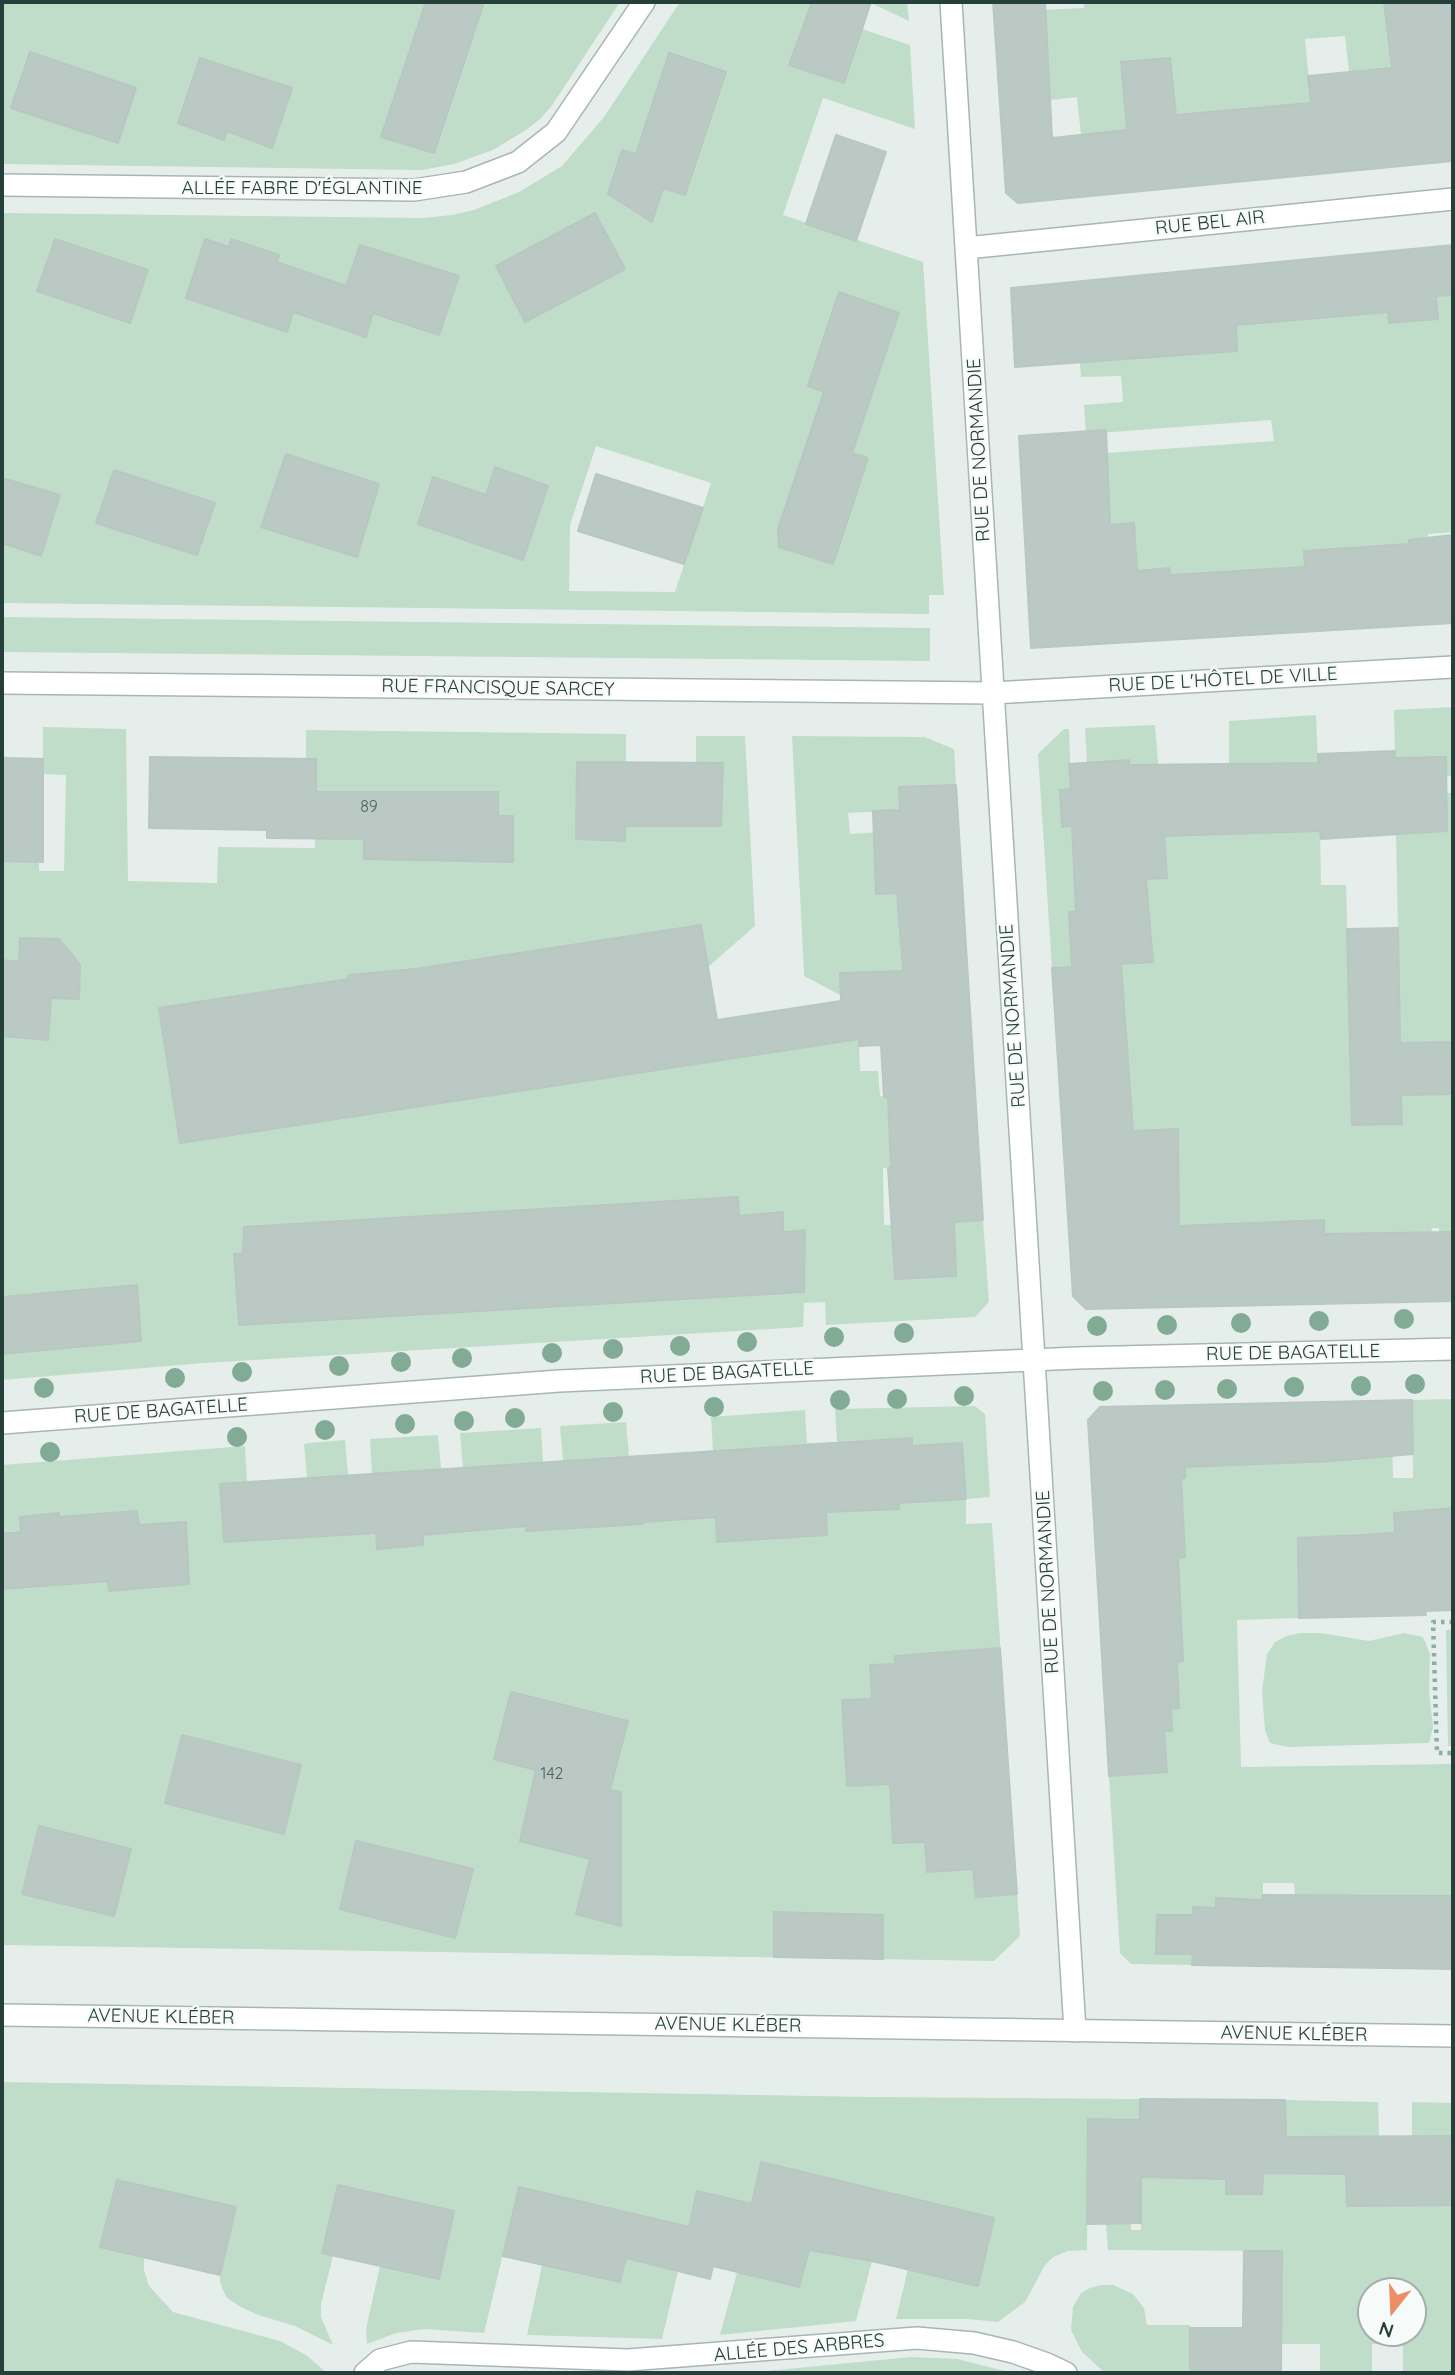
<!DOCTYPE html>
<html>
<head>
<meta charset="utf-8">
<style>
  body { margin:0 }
  #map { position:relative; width:1455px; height:2375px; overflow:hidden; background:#e6eeeb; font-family:Quicksand,sans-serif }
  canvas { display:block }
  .frame { position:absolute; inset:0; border:4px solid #253f3a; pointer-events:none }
  .north { position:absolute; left:1357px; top:2277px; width:70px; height:70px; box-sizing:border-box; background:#f6faf8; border:2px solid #a2afac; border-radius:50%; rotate:198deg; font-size:19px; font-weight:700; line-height:28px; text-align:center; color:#253f3a }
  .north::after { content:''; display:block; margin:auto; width:24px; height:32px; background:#eb8f67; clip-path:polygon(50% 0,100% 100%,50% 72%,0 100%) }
</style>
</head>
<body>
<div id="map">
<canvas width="1455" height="2375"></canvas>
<div class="frame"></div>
<div class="north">N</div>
</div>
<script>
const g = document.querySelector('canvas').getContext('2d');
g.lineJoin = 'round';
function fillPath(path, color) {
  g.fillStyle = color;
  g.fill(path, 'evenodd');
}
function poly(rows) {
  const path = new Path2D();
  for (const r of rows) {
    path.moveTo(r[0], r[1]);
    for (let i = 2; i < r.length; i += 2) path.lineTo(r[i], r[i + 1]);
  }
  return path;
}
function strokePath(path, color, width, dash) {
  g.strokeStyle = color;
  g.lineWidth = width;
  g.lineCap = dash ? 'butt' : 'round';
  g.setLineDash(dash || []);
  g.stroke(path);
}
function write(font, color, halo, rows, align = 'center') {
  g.font = font + ' Quicksand,sans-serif';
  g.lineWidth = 5;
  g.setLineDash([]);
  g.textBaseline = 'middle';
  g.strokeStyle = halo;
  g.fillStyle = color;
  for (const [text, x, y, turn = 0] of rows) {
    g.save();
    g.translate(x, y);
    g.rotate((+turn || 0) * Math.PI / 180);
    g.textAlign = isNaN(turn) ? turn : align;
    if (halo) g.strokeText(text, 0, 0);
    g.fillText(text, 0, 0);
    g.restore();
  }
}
fillPath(poly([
  [2,2,620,2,551,107,540,119,526,130,493,150,454,164,422,170,2,164],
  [680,2,907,2,909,21,871,3,862,29,910,45,915,129,823,98,783,215,923,262,944,595,929,595,929,614,2,603,2,213,423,218,452,215,474,210,519,192,562,166,604,117],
  [596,446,711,483,675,592,569,591,570,525],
  [1084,2,1453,2,1453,61,1349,72,1345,36,1305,39,1312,113,1176,124,1081,135,1077,97,1050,100,1049,69,1040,10,1084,8],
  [1453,295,1453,532,1428,534,1428,538,1409,540,1410,552,1373,546,1304,551,1305,569,1170,575,1169,569,1144,570,1138,577,1134,523,1087,526,1107,453,1274,441,1271,420,1086,434,1084,405,1123,402,1121,376,1081,377,1078,339,1186,354,1237,351,1235,322,1263,323,1388,312,1389,323,1438,319,1436,296],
  [2,617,930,628,930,661,2,652],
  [1453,707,1453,776,1446,776,1446,757,1395,758,1394,710],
  [1316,715,1318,763,1229,764,1229,721],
  [1155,725,1164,836,1320,831,1321,885,1346,885,1353,1125,1402,1123,1396,833,1446,793,1453,793,1453,1042,1451,1042,1453,1232,1439,1233,1439,1228,1432,1228,1431,1233,1325,1247,1323,1219,1295,1221,1295,1240,1235,1224,1205,1225,1205,1240,1179,1240,1178,1194,1134,1177,1124,1010,1076,911,1069,912,1072,967,1052,968,1038,754,1064,729,1069,729,1071,789,1060,790,1062,827,1074,826,1135,851,1129,760,1087,762,1085,728],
  [43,727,126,729,128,881,217,883,218,847,315,848,316,759,306,759,306,730,626,734,626,763,577,763,576,839,625,841,625,821,675,826,721,826,723,764,696,763,696,736,745,736,755,926,708,967,701,925,453,964,175,1104,180,1143,479,1097,858,1014,860,1071,878,1071,880,1096,888,1097,891,1167,883,1168,884,1225,983,1220,989,1302,975,1317,826,1325,825,1302,804,1303,803,1327,204,1363,2,1380,2,861,39,862,39,871,64,871,66,775,43,774],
  [792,736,924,737,954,749,956,785,899,787,900,810,848,813,850,834,897,831,875,856,876,894,897,893,902,971,840,973,840,995,804,976,804,973],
  [1453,1399,1453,1508,1446,1509,1447,1519,1453,1519,1453,1565,1449,1566,1408,1529,1394,1529,1394,1533,1386,1533,1346,1534,1345,1537,1299,1538,1299,1618,1237,1620,1241,1767,1453,1764,1453,1896,1295,1895,1294,1883,1263,1883,1263,1908,1240,1899,1216,1898,1216,1908,1193,1907,1193,1915,1157,1915,1156,1953,1193,1954,1192,1965,1131,1964,1120,1953,1109,1776,1167,1772,1164,1731,1172,1731,1171,1709,1179,1708,1177,1662,1178,1558,1185,1556,1183,1515,1150,1517,1184,1405,1233,1465,1297,1463,1319,1446,1320,1462,1331,1461,1330,1402,1391,1400,1393,1478,1413,1478,1412,1400],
  [975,1406,985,1414,990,1497,966,1499,966,1524,992,1523,1020,1936,994,1961,2,1945,2,1465,245,1446,247,1481,274,1480,307,1478,304,1444,309,1443,345,1440,348,1475,372,1474,370,1439,438,1435,441,1469,463,1468,460,1433,541,1428,543,1462,563,1461,560,1426,626,1422,629,1456,713,1451,711,1417,805,1410,807,1443,837,1442,835,1409],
  [1446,1630,1453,1630,1453,1746,1448,1746],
  [1300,1633,1321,1633,1369,1641,1404,1633,1423,1637,1430,1654,1429,1691,1433,1727,1429,1743,1288,1747,1270,1743,1265,1731,1262,1691,1267,1654,1275,1642,1287,1636],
  [2,2082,872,2097,1140,2099,1140,2120,1088,2120,1087,2250,1068,2251,1053,2257,1045,2265,1025,2302,998,2322,967,2319,896,2319,908,2269,978,2286,994,2219,878,2191,872,2261,856,2321,720,2335,737,2272,799,2287,816,2218,826,2177,761,2163,752,2204,697,2191,662,2339,527,2335,542,2265,620,2282,636,2215,519,2187,484,2333,424,2329,396,2333,367,2344,366,2329,380,2266,439,2279,454,2211,339,2185,323,2253,333,2256,321,2304,321,2317,333,2345,295,2326,258,2315,239,2306,226,2297,220,2282,220,2275,235,2207,117,2180,100,2247,144,2257,144,2270,149,2286,173,2312,280,2341,306,2355,327,2373,2,2373],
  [1285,2100,1378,2102,1379,2136,1345,2137,1348,2206,1453,2205,1453,2373,1403,2373,1403,2344,1372,2344,1372,2373,1320,2373,1320,2344,1281,2344,1281,2251,1108,2250,1106,2224,1131,2224,1131,2230,1141,2230,1141,2177,1203,2178,1226,2173,1226,2194,1263,2173,1286,2173],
  [1371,2291,1413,2291,1413,2333,1371,2333],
  [1412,2102,1453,2103,1453,2136,1412,2136],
  [1101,2285,1113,2285,1133,2294,1144,2308,1147,2325,1190,2325,1190,2373,1105,2373,1082,2352,1071,2330,1073,2307,1081,2293,1090,2288],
  [911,2357,957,2359,1013,2373,746,2373]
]), '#c0ddca');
const building = poly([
  [426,2,484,2,434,153,381,137,426,2],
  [812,2,871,2,844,83,789,65,812,2],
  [993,2,1045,2,1052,138,1127,130,1121,62,1170,58,1176,115,1311,103,1308,76,1392,68,1384,2,1453,2,1453,161,1018,203,1006,193,993,2],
  [30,52,136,88,118,143,11,108,30,52],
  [669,53,726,72,685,195,663,188,652,222,608,194,622,150,636,154,669,53],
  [200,58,292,88,272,148,227,131,224,140,178,123,200,58],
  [836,135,886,152,856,241,806,224,836,135],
  [595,213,625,269,525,322,496,266,595,213],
  [55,239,148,270,130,323,37,291,55,239],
  [205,239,229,247,231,239,279,255,277,262,346,286,360,245,459,276,439,335,373,313,366,337,293,312,287,332,186,298,205,239],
  [1453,245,1453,295,1436,296,1438,319,1389,323,1388,312,1236,325,1237,351,1015,367,1011,288,1453,245],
  [839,292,899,313,852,453,868,458,833,564,779,547,778,529,824,392,808,386,839,292],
  [1106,430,1110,525,1134,523,1137,571,1169,568,1170,575,1305,567,1304,551,1409,544,1409,540,1453,535,1453,623,1031,648,1019,436,1106,430],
  [286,454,379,484,357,557,261,527,286,454],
  [495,467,548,486,523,560,418,524,433,477,486,495,495,467],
  [114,470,215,503,197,555,96,523,114,470],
  [596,474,703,508,684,564,578,531,596,474],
  [2,478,60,495,41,556,2,543,2,478],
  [1395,751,1395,758,1446,757,1447,831,1321,839,1320,831,1164,836,1167,878,1146,879,1153,962,1121,964,1133,1131,1178,1129,1179,1226,1324,1220,1324,1234,1453,1232,1453,1301,1086,1309,1073,1296,1052,968,1072,967,1069,912,1076,911,1072,826,1062,827,1060,790,1071,789,1069,764,1129,760,1129,765,1318,763,1318,754,1395,751],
  [150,757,316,759,316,792,498,792,498,816,513,816,513,862,364,859,364,839,267,838,267,830,149,828,150,757],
  [2,758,43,759,43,862,2,861,2,758],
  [577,762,723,763,721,826,625,826,625,841,576,839,577,762],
  [956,785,983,1220,954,1222,956,1276,895,1279,888,1168,891,1167,888,1097,884,1097,881,1045,859,1046,859,1039,180,1143,159,1008,348,979,349,975,415,969,701,925,717,1020,841,1001,840,973,903,971,897,893,876,894,873,811,900,810,899,787,956,785],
  [1398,928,1400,1043,1453,1042,1453,1094,1401,1095,1402,1124,1352,1125,1347,929,1398,928],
  [20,938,59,939,80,965,79,999,51,998,48,1040,2,1036,2,960,19,962,20,938],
  [738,1197,739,1216,783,1212,783,1232,805,1230,804,1292,239,1325,234,1254,243,1254,244,1227,738,1197],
  [137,1285,141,1341,2,1354,2,1297,137,1285],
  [1412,1400,1413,1454,1334,1461,1185,1467,1185,1478,1181,1478,1185,1557,1178,1558,1183,1661,1177,1662,1179,1708,1171,1709,1172,1731,1164,1731,1167,1772,1109,1776,1088,1420,1100,1407,1412,1400],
  [912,1438,912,1446,962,1443,966,1499,899,1503,899,1509,826,1512,827,1535,717,1542,716,1517,643,1522,643,1524,526,1531,526,1526,423,1535,423,1545,377,1549,376,1533,224,1542,220,1484,912,1438],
  [1453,1508,1453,1610,1425,1611,1426,1615,1299,1618,1298,1538,1395,1533,1394,1513,1453,1508],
  [137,1511,139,1525,186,1522,189,1584,109,1591,108,1581,2,1589,2,1534,21,1532,20,1517,59,1513,59,1517,137,1511],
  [1000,1648,1017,1894,976,1897,973,1869,927,1872,925,1842,893,1843,890,1784,847,1786,842,1700,872,1699,870,1665,895,1664,895,1656,1000,1648],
  [511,1692,628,1721,610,1790,621,1792,621,1926,576,1914,590,1859,520,1841,536,1770,494,1759,511,1692],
  [182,1735,301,1765,284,1834,165,1803,182,1735],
  [39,1826,131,1849,114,1916,22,1894,39,1826],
  [356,1841,473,1869,455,1938,340,1909,356,1841],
  [1263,1895,1453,1896,1453,1969,1192,1965,1193,1954,1156,1954,1157,1915,1193,1915,1193,1907,1216,1908,1216,1898,1263,1900,1263,1895],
  [774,1912,883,1915,883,1959,774,1957,774,1912],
  [1140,2099,1285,2100,1286,2137,1453,2136,1453,2205,1347,2206,1346,2174,1263,2173,1262,2194,1226,2194,1226,2179,1141,2177,1141,2223,1087,2224,1088,2119,1140,2120,1140,2099],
  [761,2162,994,2218,978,2286,872,2261,809,2250,799,2287,713,2266,710,2279,626,2258,620,2282,503,2256,519,2187,689,2227,697,2191,752,2204,761,2162],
  [117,2180,236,2207,220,2275,100,2247,117,2180],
  [338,2185,454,2211,439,2279,322,2253,338,2185],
  [1244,2251,1282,2251,1281,2373,1190,2373,1190,2328,1243,2328,1244,2251]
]);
fillPath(building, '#bbc9c4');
strokePath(building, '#b8c7c2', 2);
const minor = poly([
  [951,2,1075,2031],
  [2,185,414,190,466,182,518,162,556,132,644,2],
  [966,248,1453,199],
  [2,683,993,693,1453,667],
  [2,1423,559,1381,1077,1358,1453,1349],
  [365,2373,380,2360,411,2352,628,2360,917,2338,974,2343,1013,2352,1047,2364,1066,2373]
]);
const tertiary = poly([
  [2,2015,1453,2036]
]);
strokePath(minor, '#a8b6b2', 24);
strokePath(tertiary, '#a8b6b2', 24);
strokePath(poly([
  [1453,1622,1433,1622,1437,1753,1453,1753]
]), '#88b0a6', 4.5, [3.5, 5]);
strokePath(minor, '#fff', 21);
strokePath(tertiary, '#fff', 21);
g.fillStyle = '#82ab95';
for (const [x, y] of [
  [1404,1319],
  [1319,1321],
  [1241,1323],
  [1167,1325],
  [1097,1326],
  [904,1333],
  [834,1337],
  [747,1342],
  [680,1346],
  [613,1349],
  [552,1353],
  [462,1358],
  [401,1362],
  [339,1366],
  [242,1372],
  [175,1378],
  [1415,1384],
  [1361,1386],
  [1294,1387],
  [44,1388],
  [1227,1389],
  [1165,1390],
  [1103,1391],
  [964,1396],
  [897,1399],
  [840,1400],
  [714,1407],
  [613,1412],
  [515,1418],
  [464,1421],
  [405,1424],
  [325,1430],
  [237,1437],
  [50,1452]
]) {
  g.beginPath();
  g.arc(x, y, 10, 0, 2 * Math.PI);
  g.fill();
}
write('16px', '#4a625c', null, [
  ["89",369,807],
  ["142",552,1774]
]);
write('19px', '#253f3a', '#f6faf8', [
  ["ALLÉE FABRE D'ÉGLANTINE",302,188],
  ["RUE BEL AIR",1210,223,-6],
  ["RUE DE NORMANDIE",979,450,-93],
  ["RUE DE L'HÔTEL DE VILLE",1223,680,-3],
  ["RUE FRANCISQUE SARCEY",498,688,1],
  ["RUE DE NORMANDIE",1013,1016,-94],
  ["RUE DE BAGATELLE",1293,1353,-1],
  ["RUE DE BAGATELLE",727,1373,-3],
  ["RUE DE BAGATELLE",161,1411,-4],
  ["RUE DE NORMANDIE",1048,1582,-93],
  ["AVENUE KLÉBER",161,2017,1],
  ["AVENUE KLÉBER",728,2025,1],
  ["AVENUE KLÉBER",1294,2034,1],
  ["ALLÉE DES ARBRES",799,2348,-5]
]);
</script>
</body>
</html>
